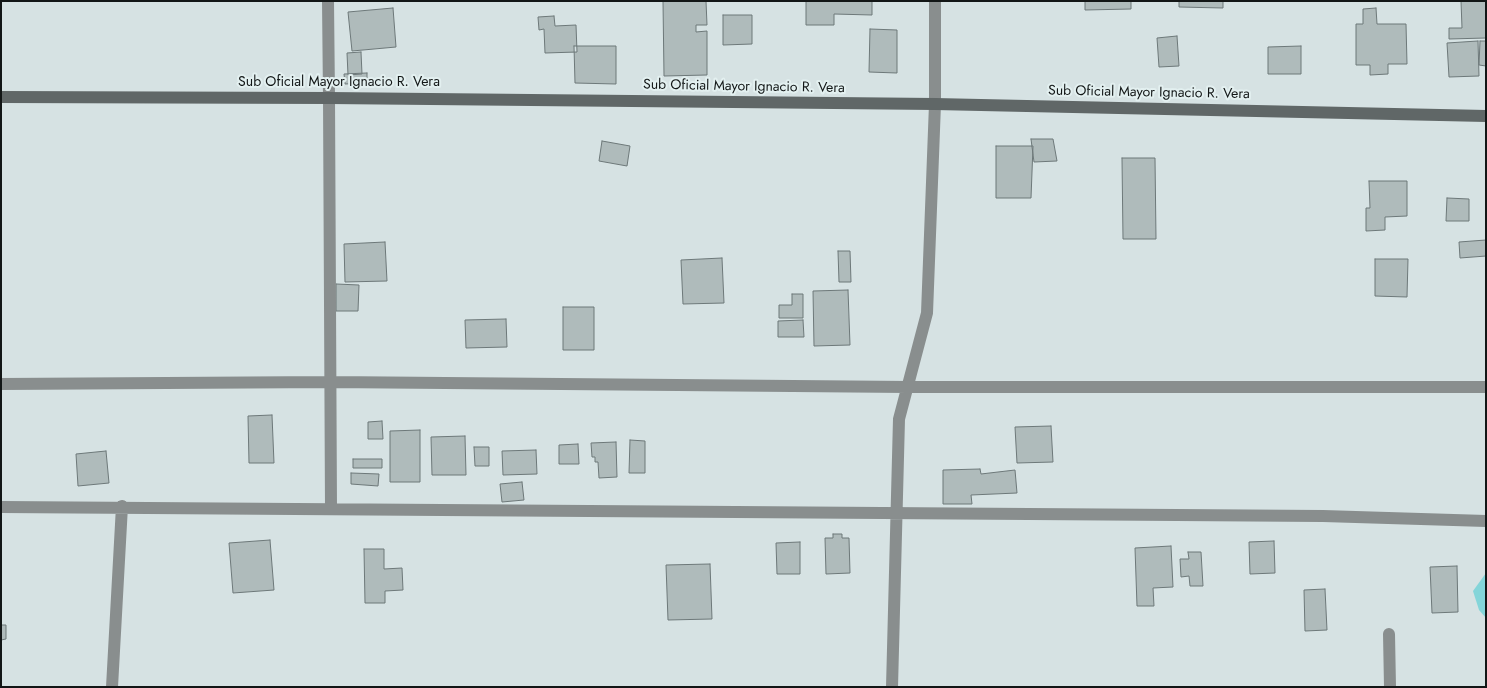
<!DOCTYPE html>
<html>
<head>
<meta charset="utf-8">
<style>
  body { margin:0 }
  #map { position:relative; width:1487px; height:688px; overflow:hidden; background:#d6e2e3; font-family:Jost,sans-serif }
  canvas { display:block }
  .frame { position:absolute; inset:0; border:2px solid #121616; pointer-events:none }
</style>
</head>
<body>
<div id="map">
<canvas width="1487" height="688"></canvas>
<div class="frame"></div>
</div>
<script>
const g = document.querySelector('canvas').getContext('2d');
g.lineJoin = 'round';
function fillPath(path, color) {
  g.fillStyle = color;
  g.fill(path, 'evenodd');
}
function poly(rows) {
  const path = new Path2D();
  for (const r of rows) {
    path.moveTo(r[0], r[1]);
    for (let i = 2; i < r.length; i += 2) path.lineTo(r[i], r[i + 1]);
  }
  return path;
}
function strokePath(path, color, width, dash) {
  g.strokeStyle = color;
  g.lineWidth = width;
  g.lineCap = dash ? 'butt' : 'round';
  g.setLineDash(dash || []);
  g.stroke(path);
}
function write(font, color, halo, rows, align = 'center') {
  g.font = font + ' Jost,sans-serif';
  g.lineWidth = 4;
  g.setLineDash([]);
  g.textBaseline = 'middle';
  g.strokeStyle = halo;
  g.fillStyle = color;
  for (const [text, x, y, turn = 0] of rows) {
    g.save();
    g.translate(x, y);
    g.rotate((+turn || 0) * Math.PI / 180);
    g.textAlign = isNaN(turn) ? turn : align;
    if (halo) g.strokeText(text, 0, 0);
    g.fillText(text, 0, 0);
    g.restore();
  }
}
fillPath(poly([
  [1486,573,1486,618,1479,610,1473,591]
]), '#84d5d9');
const building = poly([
  [663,1,706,1,707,25,696,25,696,32,707,31,707,75,664,76,663,1],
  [806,1,872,1,872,15,834,14,834,25,806,25,806,1],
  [1085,1,1131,1,1131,9,1085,10,1085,1],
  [1179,1,1223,1,1223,8,1179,7,1179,1],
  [1461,1,1486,1,1486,38,1449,39,1449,28,1462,28,1461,1],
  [393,8,396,47,352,51,348,12,393,8],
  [1376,8,1377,24,1406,24,1407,64,1388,64,1388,74,1370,75,1370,65,1356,65,1356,24,1363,24,1363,9,1376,8],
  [723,15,752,15,752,44,723,45,723,15],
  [554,16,555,26,576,25,577,52,545,53,544,29,539,30,538,17,554,16],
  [870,29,897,30,897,73,869,72,870,29],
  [1177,36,1179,66,1159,67,1157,38,1177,36],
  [1478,41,1479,76,1449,77,1447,43,1478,41],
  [1480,41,1486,41,1486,66,1479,65,1480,41],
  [574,46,616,46,616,84,575,83,574,46],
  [1301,46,1301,74,1268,74,1268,47,1301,46],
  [361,52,362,74,348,75,347,53,361,52],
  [367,73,367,83,345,84,344,74,367,73],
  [1031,139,1053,139,1057,161,1034,162,1031,139],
  [602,141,630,146,627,166,599,161,602,141],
  [996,146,1033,146,1031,198,996,198,996,146],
  [1122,158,1155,158,1156,239,1123,239,1122,158],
  [1369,181,1407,181,1407,216,1385,217,1385,230,1366,231,1366,208,1370,208,1369,181],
  [1447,198,1469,199,1469,221,1446,221,1447,198],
  [1486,240,1486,256,1460,258,1459,242,1486,240],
  [385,242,387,281,345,282,344,244,385,242],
  [838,251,850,251,851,282,839,282,838,251],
  [722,258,724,303,683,304,681,260,722,258],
  [1375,259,1408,259,1407,297,1375,296,1375,259],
  [336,284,359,285,358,311,336,311,336,284],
  [848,290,850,345,814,346,813,291,848,290],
  [792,294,803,294,803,318,779,318,779,305,792,305,792,294],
  [563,307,594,307,594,350,563,350,563,307],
  [506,319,507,347,466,348,465,320,506,319],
  [803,320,804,337,778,337,778,321,803,320],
  [272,415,274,463,249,463,248,416,272,415],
  [382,421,383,439,368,439,368,422,382,421],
  [1051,426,1053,462,1017,463,1015,427,1051,426],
  [420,430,420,482,390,482,390,431,420,430],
  [465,436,466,475,432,475,431,437,465,436],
  [630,440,645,441,645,473,629,473,630,440],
  [616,442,617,477,599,478,598,462,595,462,595,457,592,457,591,443,616,442],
  [578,444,579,464,559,464,559,445,578,444],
  [474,447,489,447,489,466,475,466,474,447],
  [536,450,537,474,503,475,502,451,536,450],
  [106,451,109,483,78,486,76,454,106,451],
  [353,459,382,459,382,468,353,468,353,459],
  [980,469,981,474,1015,470,1017,493,971,495,972,504,943,504,943,470,980,469],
  [351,473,379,474,378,486,351,484,351,473],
  [522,482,524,500,502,502,500,484,522,482],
  [833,534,842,534,842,538,849,538,850,573,826,574,825,538,833,538,833,534],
  [270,540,274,590,233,593,229,543,270,540],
  [1274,541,1275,573,1250,574,1249,542,1274,541],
  [800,542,800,574,777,574,776,543,800,542],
  [1171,546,1173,587,1153,588,1154,606,1137,606,1135,548,1171,546],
  [364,549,384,549,384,569,402,568,403,590,385,591,385,603,365,603,364,549],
  [1188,552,1201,552,1203,586,1190,586,1189,576,1181,577,1180,559,1189,559,1188,552],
  [710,564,712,619,668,620,666,565,710,564],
  [1457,566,1458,612,1432,613,1430,567,1457,566],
  [1325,589,1327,630,1305,631,1304,590,1325,589],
  [1,625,6,625,6,639,1,640,1,625]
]);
fillPath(building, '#afbbbb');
strokePath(building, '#6d7879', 1);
strokePath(poly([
  [328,1,329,98],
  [935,104,935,1],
  [1389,634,1390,687]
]), '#898e8e', 12);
strokePath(poly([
  [329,98,331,508],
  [1,384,330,382,908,387,1486,387],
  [1,507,1323,516,1486,521],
  [112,687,122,506],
  [892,687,899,419,927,313,935,104]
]), '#898e8e', 12);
strokePath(poly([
  [1,97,329,98,935,104,1486,116]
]), '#606767', 12);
write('14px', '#121616', '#e3f0f0', [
  ["Sub Oficial Mayor Ignacio R. Vera",339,83],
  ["Sub Oficial Mayor Ignacio R. Vera",744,87,1],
  ["Sub Oficial Mayor Ignacio R. Vera",1149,93,1]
]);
</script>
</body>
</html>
